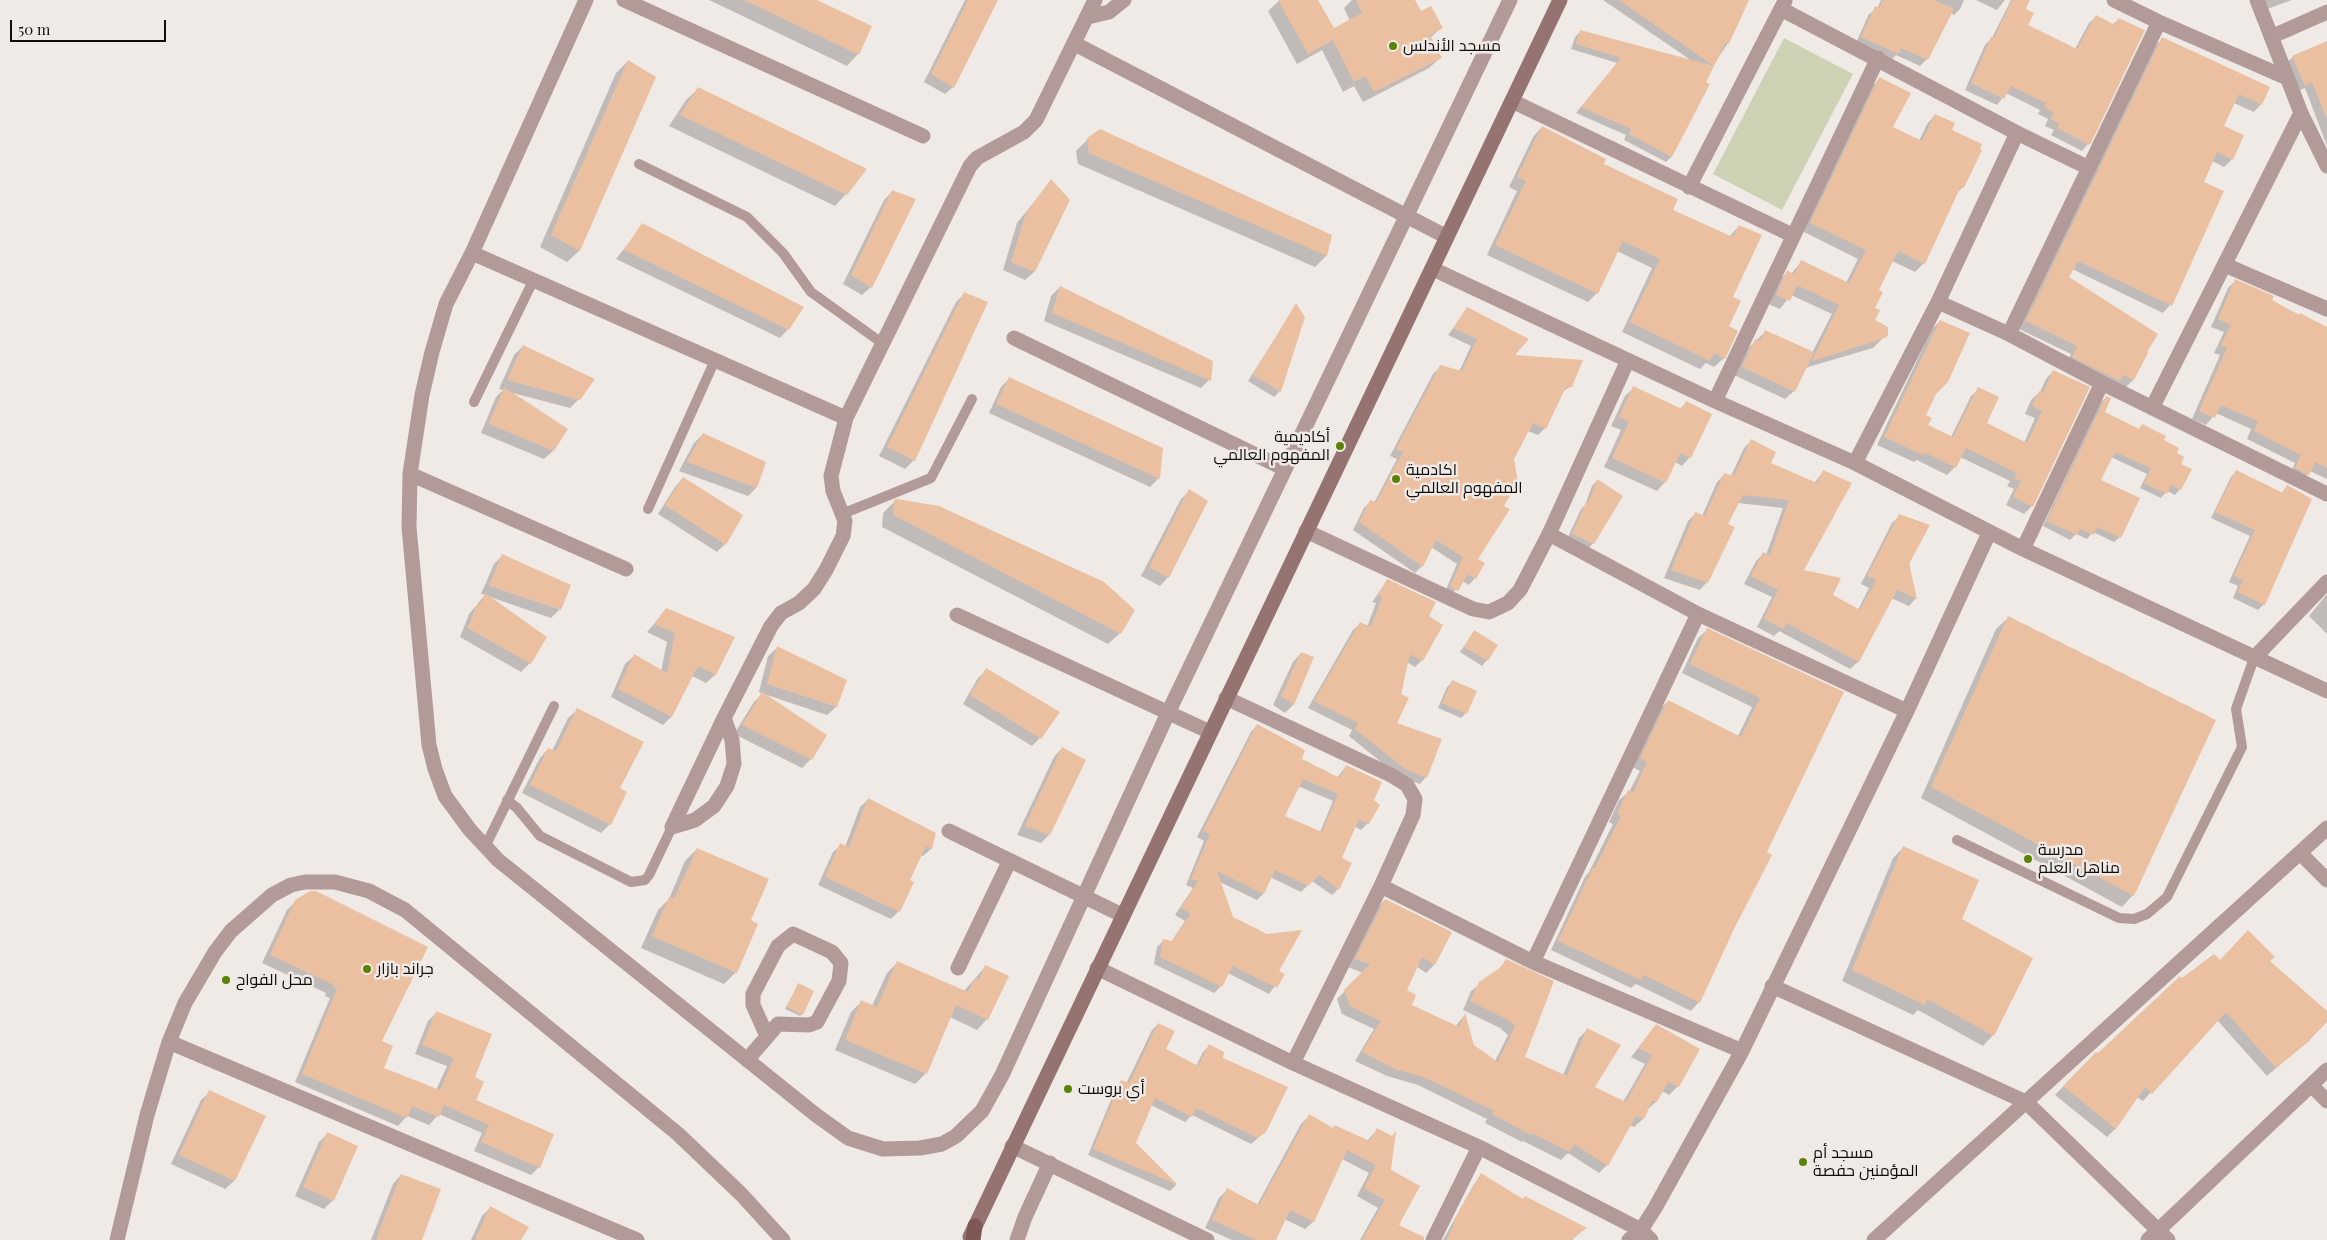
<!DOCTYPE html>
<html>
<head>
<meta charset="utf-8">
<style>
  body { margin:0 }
  #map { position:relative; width:2327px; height:1240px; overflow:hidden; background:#f0eae6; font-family:"Playfair Display",serif }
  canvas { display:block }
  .scale { position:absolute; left:10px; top:20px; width:156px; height:22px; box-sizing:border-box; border:2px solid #100e0d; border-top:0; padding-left:6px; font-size:15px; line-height:18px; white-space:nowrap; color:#100e0d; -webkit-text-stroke:4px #f0eae6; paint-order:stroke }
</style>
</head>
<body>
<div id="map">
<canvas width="2327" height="1240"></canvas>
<div class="scale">50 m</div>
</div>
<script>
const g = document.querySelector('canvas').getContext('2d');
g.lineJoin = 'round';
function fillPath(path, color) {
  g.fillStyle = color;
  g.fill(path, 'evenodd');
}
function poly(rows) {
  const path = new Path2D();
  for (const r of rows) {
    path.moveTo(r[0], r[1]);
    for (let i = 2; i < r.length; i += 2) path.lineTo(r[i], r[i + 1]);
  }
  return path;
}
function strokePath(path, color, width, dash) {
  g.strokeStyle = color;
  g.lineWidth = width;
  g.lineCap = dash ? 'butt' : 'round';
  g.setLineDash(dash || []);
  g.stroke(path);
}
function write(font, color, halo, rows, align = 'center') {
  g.font = font + ' "Playfair Display",Cairo,serif';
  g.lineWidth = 5;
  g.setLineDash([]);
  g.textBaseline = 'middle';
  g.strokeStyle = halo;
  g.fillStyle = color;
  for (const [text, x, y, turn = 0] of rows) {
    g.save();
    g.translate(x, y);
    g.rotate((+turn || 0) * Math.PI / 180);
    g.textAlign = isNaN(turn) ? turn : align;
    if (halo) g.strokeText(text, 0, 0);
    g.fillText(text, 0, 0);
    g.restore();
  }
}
fillPath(poly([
  [1784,38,1853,74,1782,210,1713,174]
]), '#ced2b4');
fillPath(poly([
  [709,0,814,0,858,54,847,66],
  [965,0,997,0,953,87,945,94,924,82],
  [1317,0,1333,29,1350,21,1344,8,1352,0,1414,0,1420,13,1441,28,1430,38,1440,58,1429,68,1363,102,1354,86,1343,92,1322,50,1297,64,1268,11,1280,0],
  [1603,0,1748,0,1728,43,1712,67,1671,157,1666,162,1624,140,1626,135,1576,113,1617,63,1571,49,1575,37,1580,32,1692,61],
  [1881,0,1964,0,1960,9,1954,15,1950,13,1926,60,1920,66,1896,55,1891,60,1856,43,1869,14,1877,9],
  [1976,0,2005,0,1997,10],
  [2011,0,2022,0,2026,25,2075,49,2089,23,2096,17,2112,25,2119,19,2088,144,2082,151,2051,135,2054,130,2045,126,2048,119,2038,114,2040,110,2006,93,1997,105,1965,90,1985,45,1992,38],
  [2264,0,2292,0,2267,9],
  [2163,38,2261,104,2254,112,2234,103,2223,126,2232,159,2224,167,2212,161,2203,183,2170,305,2163,313,2072,269,2067,277,2145,352,2133,380,2126,387,2065,364,2071,354,2019,329,2155,46],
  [2327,42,2327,146,2305,88,2298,91,2286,63,2293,57],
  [628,61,655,77,579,251,567,262,540,247,616,73],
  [1880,79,1892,128,1919,141,1927,124,1935,115,1951,130,1963,187,1955,195,1924,263,1915,272,1892,261,1877,291,1874,308,1873,321,1886,335,1873,348,1805,368,1794,391,1785,399,1734,375,1747,349,1766,331,1812,353,1832,314,1791,295,1780,309,1768,304,1779,280,1788,272,1791,274,1801,262,1846,283,1858,259,1802,231,1871,87],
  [698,89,846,194,835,206,669,126,686,100],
  [1542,127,1671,211,1730,236,1739,226,1724,358,1714,367,1706,363,1700,369,1622,332,1652,268,1617,251,1597,293,1588,302,1487,255,1517,191,1509,187,1533,137],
  [1088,139,1331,235,1326,256,1315,267,1078,164,1076,151],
  [1051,181,1069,200,1034,272,1025,280,1003,270,1017,223],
  [892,192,871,287,862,295,843,284,884,200],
  [643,225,788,329,780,338,616,259],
  [2235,281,2270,301,2327,328,2327,479,2310,471,2301,482,2289,476,2295,463,2247,439,2251,429,2216,413,2206,425,2192,419,2220,355,2214,353,2224,332,2211,327,2228,288],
  [1060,287,1209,380,1201,388,1044,321,1051,296],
  [965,293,914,460,905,469,879,456,956,302],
  [1296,305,1304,317,1279,392,1274,397,1248,381],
  [1468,309,1513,356,1571,386,1561,393,1545,428,1538,435,1528,431,1513,459,1503,507,1477,559,1475,578,1469,585,1462,581,1450,597,1444,594,1457,564,1431,547,1422,566,1415,573,1353,530,1364,508,1371,501,1374,503,1397,459,1390,456,1433,374,1440,367,1459,372,1471,346,1448,335],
  [1940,321,1935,393,1924,416,1927,426,1951,437,1971,396,1979,389,1985,424,2024,443,2035,418,2025,414,2031,400,2040,392,2046,379,2053,371,2032,506,2024,514,2006,505,2014,489,2007,486,2010,481,1960,457,1955,467,1947,475,1917,460,1914,462,1877,445,1932,329],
  [523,346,579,399,570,408,509,392,553,451,544,459,481,433,496,397,503,390,499,389,514,355],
  [1009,379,1161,449,1158,479,1150,487,989,413,1001,387],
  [1634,388,1680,409,1686,403,1690,457,1682,466,1675,462,1665,482,1657,491,1604,467,1621,430,1611,426,1625,396],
  [2107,397,2103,412,2138,430,2142,426,2175,454,2179,464,2180,489,2175,495,2167,491,2161,498,2140,488,2147,474,2111,457,2099,480,2120,537,2114,542,2093,532,2087,539,2076,534,2070,540,2043,526,2101,402],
  [703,434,764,462,756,488,748,496,679,471,694,443],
  [1752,440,1769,464,1814,483,1824,471,1803,571,1831,595,1858,610,1869,588,1861,584,1892,523,1900,516,1916,598,1909,606,1891,598,1858,662,1850,669,1779,631,1774,636,1757,627,1772,597,1744,584,1756,561,1763,554,1766,555,1783,508,1738,503,1727,525,1707,582,1700,590,1664,578,1688,521,1695,514,1702,516,1717,482,1725,474,1731,476,1744,448],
  [2236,472,2281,494,2287,486,2264,604,2258,610,2233,598,2238,586,2229,582,2250,536,2211,518,2231,477],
  [683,478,725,544,717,552,658,514,675,487],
  [1597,480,1593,543,1588,549,1567,539,1581,509,1585,505,1592,486],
  [1189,491,1168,577,1160,586,1141,576,1181,499],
  [894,502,1120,633,1108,644,882,527,883,513],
  [503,555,560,609,551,618,490,597,530,663,521,672,460,637,469,614,485,595,481,594,494,564],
  [1387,581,1427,617,1422,660,1415,667,1407,662,1396,723,1426,777,1420,784,1398,776,1349,736,1352,730,1308,708,1353,630,1360,624,1367,627,1376,603,1372,602],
  [2327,594,2327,634,2309,616],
  [666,610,734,637,715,675,706,683,692,676,671,717,663,725,611,697,625,664,634,656,661,671,667,642,647,632],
  [2008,618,2133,895,2122,907,1921,798,1996,629],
  [1707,630,1842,692,1765,853,1699,1002,1691,1011,1636,984,1631,988,1551,950,1585,877,1589,872,1613,824,1609,822,1619,800,1629,792,1640,771,1632,767,1659,710,1668,701,1738,736,1752,707,1682,673,1698,638],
  [1474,632,1487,660,1482,666,1460,652],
  [777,648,846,680,836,707,827,715,767,695,811,759,802,768,734,734,754,702,762,694,759,692,768,656],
  [1301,653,1312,658,1293,705,1285,713,1273,705,1293,662],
  [987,670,1040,738,1032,746,963,704,978,678],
  [1453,682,1466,713,1461,718,1438,708,1447,687],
  [577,710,619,789,610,824,601,833,522,793,540,758,548,749,552,751,568,718],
  [1257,725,1301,760,1337,778,1346,766,1373,801,1368,823,1361,830,1354,826,1341,859,1338,889,1332,895,1312,881,1301,892,1270,877,1263,894,1257,900,1220,882,1232,918,1277,972,1283,975,1269,994,1228,973,1221,986,1214,993,1154,964,1157,947,1164,940,1171,942,1185,921,1175,915,1193,888,1186,885,1204,841,1197,837,1251,732],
  [1298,786,1333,801,1320,832,1284,817],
  [1062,748,1049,835,1041,843,1017,835,1054,757],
  [868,800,935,834,931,849,923,856,920,855,908,881,899,911,891,919,818,885,833,852,841,845,845,847,860,807],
  [1904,847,1960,919,1993,1035,1983,1046,1918,1010,1913,1015,1842,981,1893,858],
  [697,849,750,921,736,972,724,984,641,948,658,910,669,899,685,861],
  [1385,900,1450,933,1434,965,1426,973,1416,966,1405,990,1410,1005,1455,1027,1464,1016,1473,1046,1495,1061,1508,1035,1500,1028,1463,1010,1471,991,1496,972,1506,961,1523,1058,1563,1075,1579,1038,1587,1030,1593,1088,1623,1102,1645,1064,1631,1057,1656,1026,1698,1050,1678,1086,1669,1095,1662,1091,1656,1102,1647,1110,1643,1119,1634,1127,1630,1125,1607,1165,1599,1173,1568,1153,1561,1160,1523,1141,1522,1142,1485,1123,1487,1119,1418,1085,1387,1076,1355,1061,1374,1029,1342,1014,1337,999,1363,973,1348,967,1377,908],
  [296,901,380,1042,382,1068,436,1090,447,1066,415,1054,428,1021,437,1012,473,1078,475,1101,539,1167,531,1175,474,1151,482,1133,439,1114,429,1125,407,1116,398,1126,295,1082,330,998,325,996,326,993,262,963,287,910],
  [2220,961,2269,962,2327,1013,2327,1020,2296,1051,2267,1076,2217,1020,2143,1101,2137,1097,2115,1129,2107,1137,2055,1095,2096,1053,2098,1055,2182,979],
  [897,963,964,991,986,966,987,1019,977,1030,950,1017,925,1074,915,1084,835,1050,851,1012,861,1002,872,1006,887,973],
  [798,985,802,1014,800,1016,785,1009],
  [1158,1024,1165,1049,1196,1066,1203,1052,1209,1046,1221,1059,1258,1138,1251,1144,1192,1115,1185,1122,1151,1105,1135,1143,1176,1185,1170,1191,1088,1155,1116,1088,1122,1081,1126,1084,1152,1030],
  [210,1092,264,1117,234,1181,225,1189,171,1164,201,1100],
  [1309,1116,1333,1129,1367,1141,1377,1130,1390,1171,1398,1226,1407,1240,1360,1240,1378,1208,1357,1196,1369,1173,1342,1159,1313,1222,1305,1229,1284,1219,1274,1240,1232,1240,1205,1228,1219,1198,1227,1190,1257,1205,1301,1124],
  [328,1133,333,1200,324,1209,295,1196,319,1142],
  [401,1175,420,1240,371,1240,393,1184],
  [1483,1176,1523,1200,1584,1229,1572,1240,1443,1240,1474,1184],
  [491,1207,520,1240,471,1240,482,1216]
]), '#0003');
fillPath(poly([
  [744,0,817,0,872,26,859,55],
  [968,0,998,0,954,88,931,74],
  [1278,0,1318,0,1334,28,1362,13,1356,0,1415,0,1421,11,1431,6,1443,28,1430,35,1442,58,1374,92,1365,76,1354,82,1333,40,1308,54],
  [1619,0,1749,0,1729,44,1726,42,1714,66],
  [1883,0,1934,0,1954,9,1928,60,1901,48,1899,54,1861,37,1875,6,1879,8],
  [2012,0,2030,0,2026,9,2034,13,2028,25,2077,49,2096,15,2115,25,2118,18,2145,30,2090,145,2057,128,2059,124,2051,119,2054,113,2044,107,2046,103,2011,86,2004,99,1971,83,1991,37,1994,38],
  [1580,30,1714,66,1706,82,1710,84,1672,157,1629,134,1631,129,1581,107,1621,58,1576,44],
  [2162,37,2270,87,2262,105,2239,94,2224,126,2244,135,2233,160,2217,152,2204,182,2224,191,2172,306,2078,261,2069,277,2158,334,2147,352,2148,353,2134,380,2123,375,2120,381,2072,357,2077,346,2026,321],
  [2327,41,2327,117,2326,117,2312,82,2305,86,2292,56],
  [628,60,656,77,580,251,551,235],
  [1879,77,1911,93,1893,127,1922,141,1935,114,1955,123,1952,130,1982,144,1980,149,1982,150,1964,188,1961,186,1925,264,1898,251,1879,290,1883,292,1875,308,1880,310,1875,320,1888,327,1888,336,1882,339,1812,361,1839,305,1797,285,1790,301,1776,295,1787,270,1794,274,1801,260,1849,283,1866,250,1810,223],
  [698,87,867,169,847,195,680,115],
  [1542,126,1606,159,1604,164,1678,199,1673,210,1733,237,1739,225,1762,235,1733,297,1741,301,1729,326,1738,331,1725,359,1714,353,1710,361,1630,322,1660,259,1623,241,1598,294,1495,245,1526,181,1517,177],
  [1100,129,1332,235,1327,256,1089,153,1087,138],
  [1051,179,1070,200,1035,272,1011,262,1026,213],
  [892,190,916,199,872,288,851,275],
  [642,223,804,307,789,330,624,250],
  [2235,279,2274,296,2272,300,2299,315,2300,313,2327,327,2327,468,2315,462,2309,475,2295,468,2301,455,2254,431,2258,421,2221,405,2215,418,2199,411,2227,348,2221,345,2231,325,2218,319],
  [1060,286,1213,361,1211,381,1052,313],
  [964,292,988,302,915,461,887,447],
  [1296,303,1305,317,1281,392,1253,375],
  [1467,307,1529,339,1515,355,1583,360,1572,387,1566,387,1546,429,1533,423,1514,459,1518,482,1504,506,1510,509,1478,559,1485,563,1476,579,1468,574,1458,591,1450,587,1463,557,1436,540,1423,567,1359,522,1370,500,1376,502,1403,452,1396,449,1440,365,1462,371,1477,339,1453,328],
  [1940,320,1970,333,1948,382,1936,394,1926,415,1932,418,1928,425,1953,437,1978,387,1999,397,1987,423,2027,443,2042,411,2032,406,2039,391,2043,393,2053,370,2090,387,2033,507,2013,497,2021,481,2014,478,2017,473,1966,448,1956,468,1924,452,1923,455,1884,437],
  [1765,330,1814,352,1795,392,1742,367,1755,339,1760,341],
  [523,345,595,379,580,400,507,380],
  [1009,377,1163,448,1160,479,996,404],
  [1633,386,1682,409,1686,401,1712,414,1691,458,1680,453,1666,483,1612,458,1629,422,1619,417],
  [504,387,568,429,554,451,489,424],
  [2106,396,2111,398,2105,412,2139,429,2142,424,2166,436,2164,440,2179,448,2177,453,2184,457,2181,464,2192,469,2181,490,2171,485,2167,494,2144,483,2151,468,2115,452,2101,480,2140,498,2121,538,2097,527,2094,535,2080,529,2077,535,2047,521],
  [703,433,766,462,757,488,687,462],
  [1751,439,1776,452,1771,463,1817,483,1823,470,1852,483,1804,570,1841,578,1833,595,1860,610,1876,580,1867,576,1899,514,1930,525,1909,564,1917,599,1897,590,1859,662,1786,623,1783,629,1764,619,1778,590,1751,576,1763,552,1770,556,1789,500,1743,495,1728,524,1735,527,1708,583,1671,570,1695,512,1705,516,1724,473,1734,476],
  [2236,470,2283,493,2287,485,2312,499,2265,605,2238,592,2243,580,2234,576,2255,530,2215,512],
  [683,477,743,515,726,545,665,505],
  [1597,479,1623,496,1594,544,1572,534,1586,502,1588,503],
  [1189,489,1208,501,1169,578,1149,567],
  [897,499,939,506,1104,582,1135,610,1121,634,893,515,894,500],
  [502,554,571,585,561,610,489,586],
  [1387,579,1436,602,1429,616,1443,625,1423,661,1410,654,1401,694,1409,698,1397,723,1442,739,1427,778,1405,769,1355,729,1358,723,1314,701,1360,622,1371,627,1382,597,1378,595],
  [485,593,547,637,531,664,468,628,477,604,480,605],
  [666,608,735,637,716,675,698,666,672,717,618,689,634,654,667,673,675,633,654,624],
  [2008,616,2216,720,2134,896,1931,787],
  [1707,628,1844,692,1767,852,1772,855,1733,931,1700,1003,1644,975,1641,980,1558,941,1593,867,1595,868,1621,816,1617,814,1628,790,1633,793,1647,762,1640,758,1668,700,1741,737,1760,698,1690,664],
  [1474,630,1498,645,1488,661,1464,647],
  [777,646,847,680,837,707,767,684],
  [1301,652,1314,657,1294,705,1281,696],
  [986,668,1060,712,1041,739,970,695],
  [1452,680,1477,691,1467,714,1442,703],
  [762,692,827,735,812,760,742,725],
  [577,708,644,742,620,788,627,792,611,825,530,785,548,748,556,751],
  [1257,724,1305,750,1302,759,1340,778,1346,765,1382,782,1374,800,1380,805,1369,824,1359,819,1342,858,1352,863,1339,890,1320,875,1308,886,1275,870,1264,894,1217,871,1233,917,1267,934,1302,930,1279,971,1285,974,1277,988,1233,966,1222,987,1160,957,1163,939,1172,941,1191,914,1181,908,1198,881,1191,879,1210,834,1203,831],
  [1303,779,1338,794,1322,832,1285,816],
  [1062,747,1086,760,1050,835,1025,826],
  [868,798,936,833,932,849,926,846,910,880,914,882,900,912,825,877,840,843,849,847],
  [1903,846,1979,880,1962,919,2033,958,1994,1036,1927,999,1925,1005,1852,970],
  [697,848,769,879,751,920,758,924,737,973,652,936,669,897,674,899],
  [310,891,316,891,428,947,382,1041,393,1046,384,1068,440,1090,454,1058,422,1045,436,1011,492,1034,475,1077,484,1082,476,1100,554,1134,540,1168,481,1142,489,1125,444,1105,439,1117,412,1106,407,1118,302,1074,337,989,332,987,334,985,270,955,295,900],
  [1385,899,1452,932,1435,965,1422,957,1407,990,1416,995,1412,1005,1459,1027,1465,1013,1474,1045,1498,1062,1515,1026,1508,1020,1470,1001,1479,982,1501,967,1506,959,1554,981,1525,1057,1567,1076,1587,1028,1621,1045,1595,1087,1626,1102,1652,1055,1638,1048,1656,1024,1700,1049,1679,1087,1668,1082,1657,1102,1652,1101,1644,1119,1636,1116,1608,1166,1574,1144,1570,1152,1532,1133,1531,1135,1492,1114,1494,1111,1426,1078,1395,1069,1362,1052,1381,1021,1350,1006,1344,990,1370,964,1355,959],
  [2248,930,2275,957,2270,961,2327,1011,2327,1022,2307,1043,2276,1068,2226,1012,2152,1094,2145,1087,2116,1129,2063,1086,2096,1052,2098,1053,2180,976,2182,978,2214,954,2220,960],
  [897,961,968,992,975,978,979,979,985,965,1009,976,988,1020,956,1005,927,1074,845,1040,861,1000,877,1007],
  [798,983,814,991,803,1015,787,1007],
  [1158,1023,1175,1031,1166,1049,1198,1066,1209,1044,1224,1052,1223,1058,1288,1087,1266,1132,1258,1138,1196,1108,1192,1117,1155,1098,1136,1143,1178,1185,1093,1149,1121,1080,1129,1083],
  [209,1090,266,1116,235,1181,179,1155],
  [1309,1114,1333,1128,1334,1125,1370,1141,1377,1128,1392,1136,1396,1131,1391,1170,1420,1186,1399,1225,1424,1237,1424,1240,1362,1240,1385,1200,1364,1188,1376,1165,1347,1150,1314,1222,1290,1210,1276,1240,1256,1240,1212,1220,1227,1188,1259,1205],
  [327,1132,358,1146,334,1201,303,1187],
  [1481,1173,1523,1199,1525,1196,1587,1228,1570,1240,1446,1240,1455,1223,1453,1222],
  [401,1174,441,1189,422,1240,376,1240],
  [490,1206,529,1227,521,1240,475,1240]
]), '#eac0a1');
strokePath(poly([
  [639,164,747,217,783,253,811,292,882,343],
  [474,402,534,279],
  [648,509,715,360],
  [842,514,931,478,972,399],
  [507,800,517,808,540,836,631,882,645,880,649,875,672,827],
  [1957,840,2119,918,2134,919,2147,914,2167,897,2242,747,2236,709,2254,658],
  [485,847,554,706]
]), '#b29a99', 10);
strokePath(poly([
  [586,0,472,253,446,304,432,352,422,395,410,474,409,527,429,745,435,769,445,796,470,830,498,860,816,1115,848,1138,883,1149,920,1148,942,1144,956,1136,982,1111,1002,1075,1168,713,1510,0],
  [624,0,923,136],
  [2114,0,2159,22,2287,78],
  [2257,0,2301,113,2327,166],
  [1781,9,2017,133,2089,168],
  [1088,17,1109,12,1124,0],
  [2273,36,2327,12],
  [1075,44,1447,237],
  [1512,101,1792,235],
  [1689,187,1785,1],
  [472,253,846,418],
  [2225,265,2327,309],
  [1433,269,1715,401,1855,463,2023,549,2327,691],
  [1938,302,2009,334,2102,383,2327,494],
  [2009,334,2159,22],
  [1014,338,1285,469],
  [1715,401,1878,58],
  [2152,408,2301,113],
  [1855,463,1938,302,2017,133],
  [410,474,626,569],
  [1306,531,1473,609,1489,612,1508,603,1520,590,1549,534,1698,614,1907,711],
  [1549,534,1628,360],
  [2023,549,2102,383],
  [957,615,1210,732],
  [2254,658,2327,582],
  [1226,698,1391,775,1407,785,1415,799,1413,815,1381,886],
  [672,827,724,718,771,626,781,613,799,603,814,589,826,570,843,536,845,521,833,491,831,476,846,418,970,166,977,158,1024,132,1036,120,1095,0],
  [672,827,695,820,714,806,727,786,734,764,732,740,724,718],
  [949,831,1122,915],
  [2300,853,2327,880],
  [1533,962,1742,1051],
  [958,968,1009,862],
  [1097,968,1293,1063,1479,1147,1641,1230,1651,1240],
  [1772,986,2026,1102,2168,1240],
  [169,1042,637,1240],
  [747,1060,778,1024,809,1025,817,1022,839,981,841,963,832,952,793,934,778,946,753,994,753,1005,767,1036],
  [1293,1063,1381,886,1533,962,1698,614],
  [2311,1085,2327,1101],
  [1012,1146,1207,1240],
  [117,1240,147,1115,169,1042,185,1003,215,952,231,931,272,895,291,885,305,882,335,882,369,891,405,910,678,1134,742,1195,783,1240],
  [1017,1240,1025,1217,1050,1163],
  [1433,1240,1479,1147],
  [1629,1240,1641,1230,1655,1208,1742,1051,1907,711,1989,533],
  [1874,1240,2327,828],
  [2148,1240,2327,1070]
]), '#b29a99', 15);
strokePath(poly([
  [970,1237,1560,0]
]), '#957371', 15);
strokePath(poly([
  [973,1240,975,1226]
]), '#7f5755', 15);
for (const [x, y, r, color] of [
  [1393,46,5,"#598207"],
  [1340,446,5,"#598207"],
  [1396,479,5,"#598207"],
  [2028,859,5,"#598207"],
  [367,969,5,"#598207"],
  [226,980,5,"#598207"],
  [1068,1089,5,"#598207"],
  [1803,1162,5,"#598207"]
]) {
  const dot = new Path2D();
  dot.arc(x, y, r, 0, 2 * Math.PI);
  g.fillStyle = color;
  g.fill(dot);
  strokePath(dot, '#f0eae6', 2);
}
write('16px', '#100e0d', '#f0eae6', [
  ["مسجد الأندلس",1403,46],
  ["أكاديمية",1330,437,"right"],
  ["المفهوم العالمي",1330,455,"right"],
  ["اكادمية",1406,470],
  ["المفهوم العالمي",1406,488],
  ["مدرسة",2038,850],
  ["مناهل العلم",2038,868],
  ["جراند بازار",377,969],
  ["محل الفواح",236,980],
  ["أي بروست",1078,1089],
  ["مسجد أم",1813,1153],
  ["المؤمنين حفصة",1813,1171]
], 'left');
</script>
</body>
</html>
